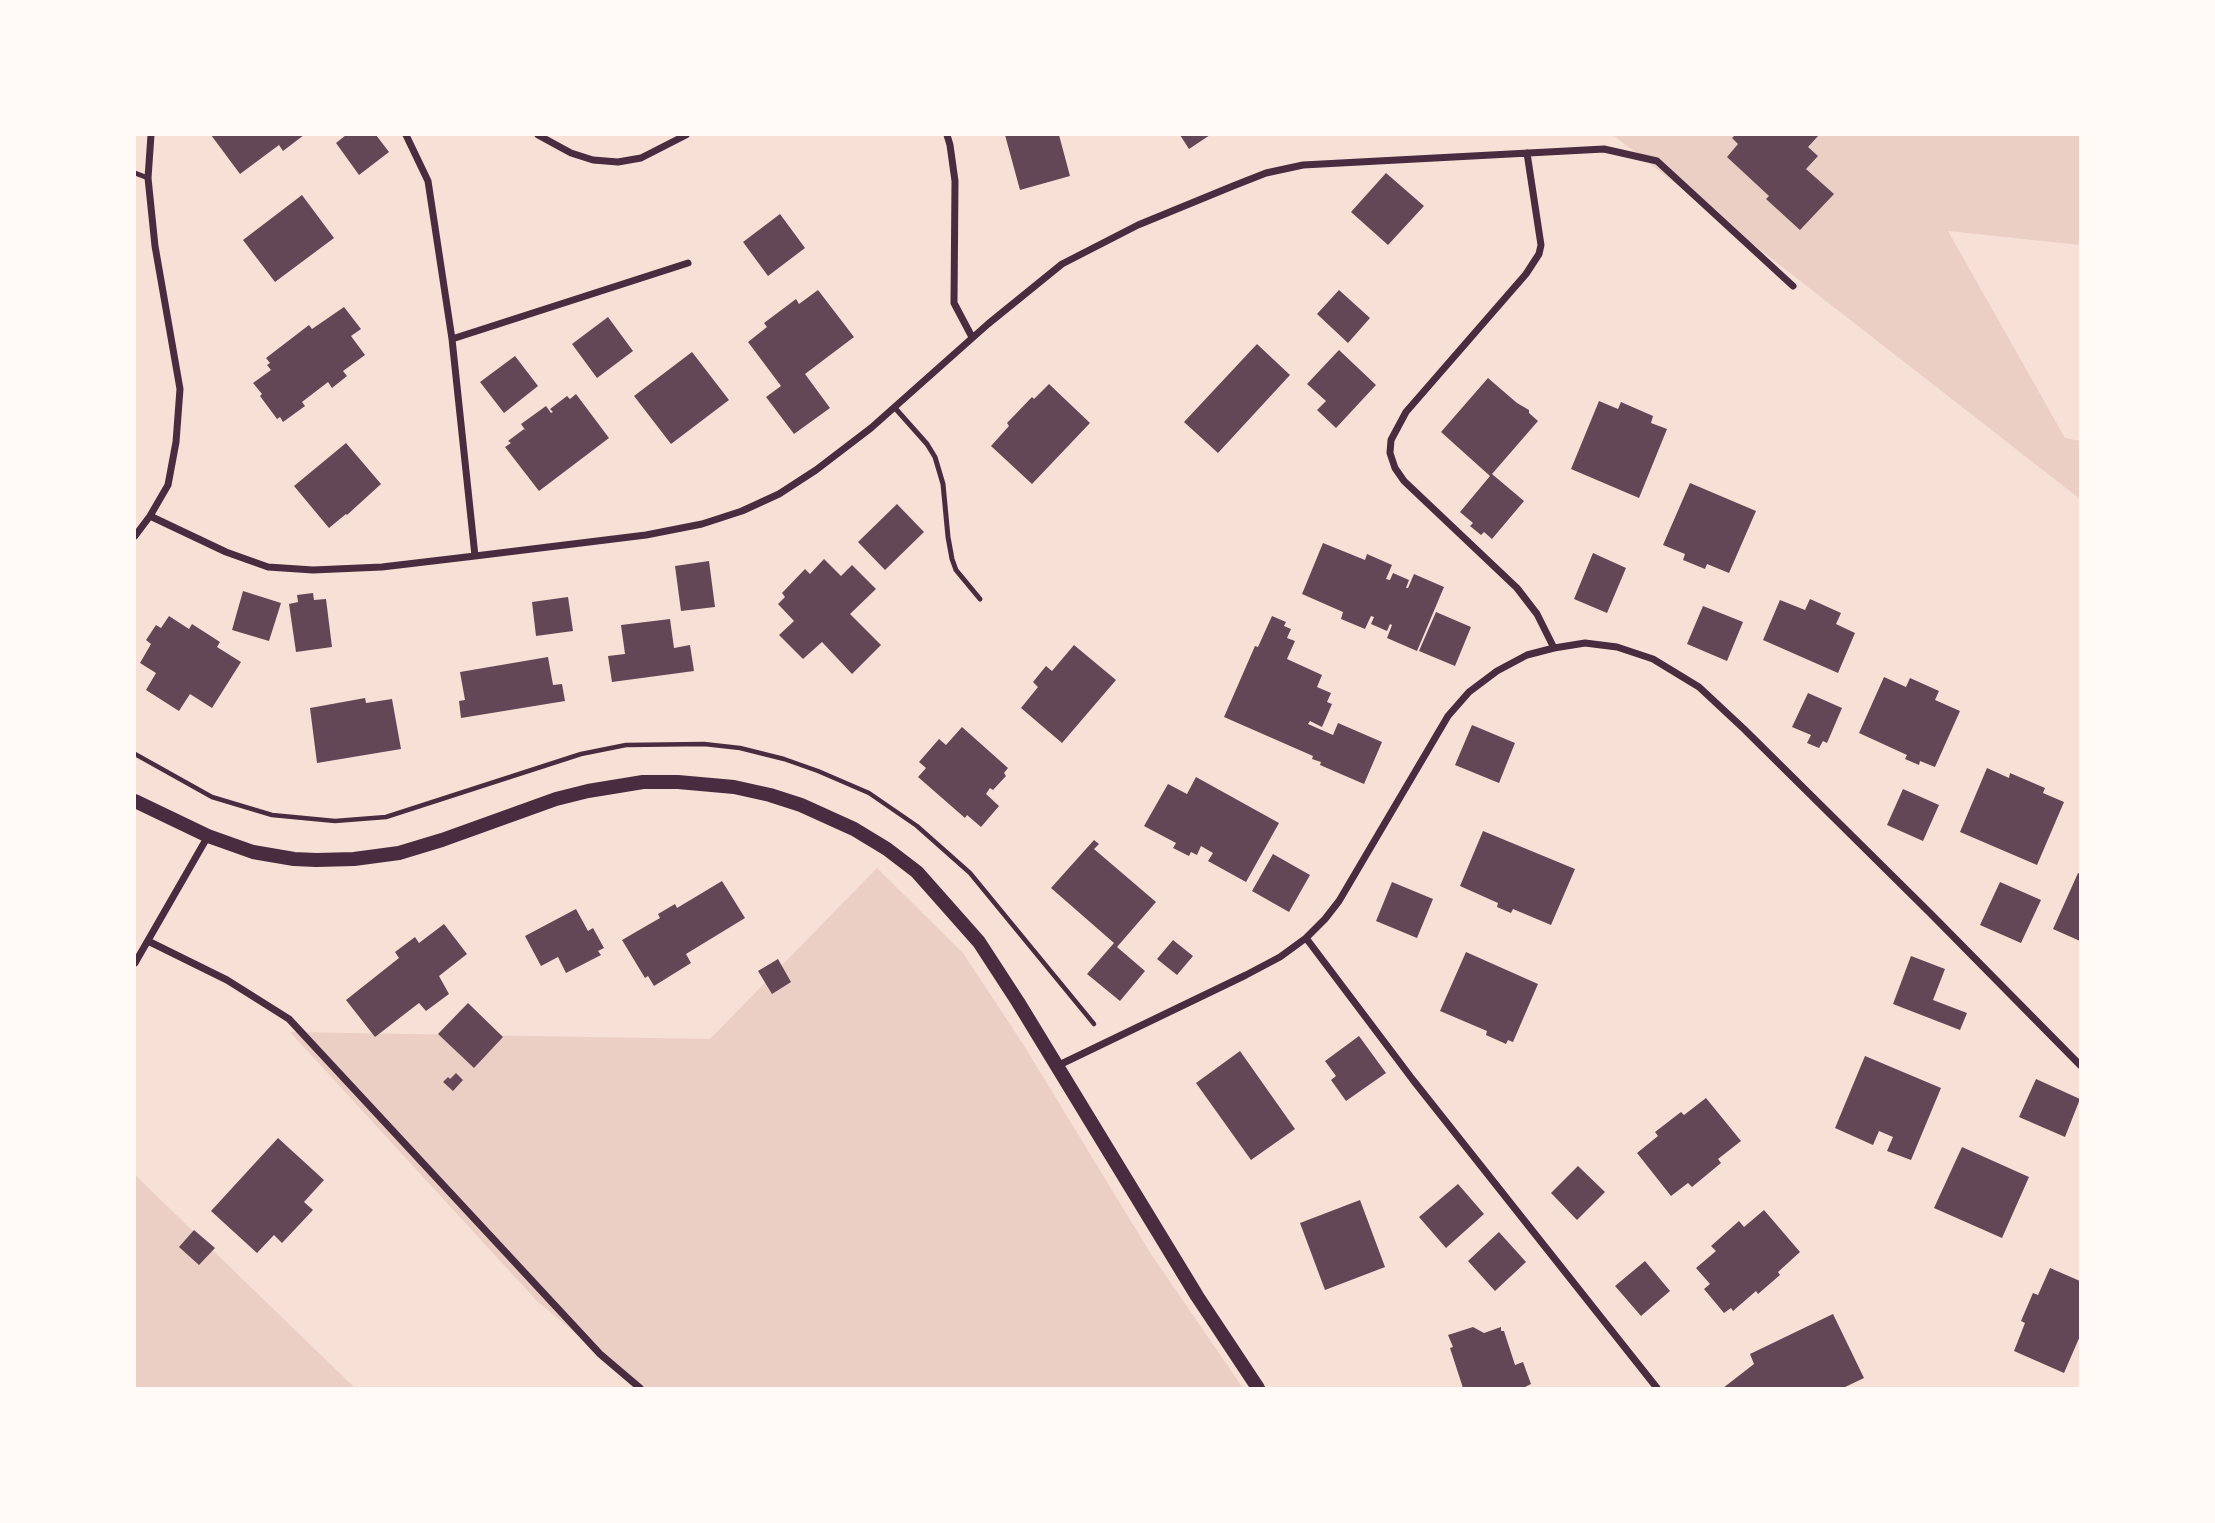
<!DOCTYPE html>
<html>
<head>
<meta charset="utf-8">
<style>
  body { margin:0 }
  #map { position:relative; width:2215px; height:1523px; overflow:hidden; background:#f7e1d7; font-family:Signika,sans-serif }
  canvas { display:block }
  .frame { position:absolute; inset:0; border:136px solid #fffaf5; pointer-events:none }
</style>
</head>
<body>
<div id="map">
<canvas width="2215" height="1523"></canvas>
<div class="frame"></div>
</div>
<script>
const g = document.querySelector('canvas').getContext('2d');
g.lineJoin = 'round';
function fillPath(path, color) {
  g.fillStyle = color;
  g.fill(path, 'evenodd');
}
function poly(rows) {
  const path = new Path2D();
  for (const r of rows) {
    path.moveTo(r[0], r[1]);
    for (let i = 2; i < r.length; i += 2) path.lineTo(r[i], r[i + 1]);
  }
  return path;
}
function strokePath(path, color, width, dash) {
  g.strokeStyle = color;
  g.lineWidth = width;
  g.lineCap = dash ? 'butt' : 'round';
  g.setLineDash(dash || []);
  g.stroke(path);
}
fillPath(poly([
  [1613,135,2080,135,2080,245,1948,231,2065,438,2080,441,2080,499],
  [877,868,963,953,1023,1044,1151,1254,1243,1388,640,1388,536,1300,290,1032,710,1039],
  [135,1175,355,1388,135,1388]
]), '#ebcfc5');
fillPath(poly([
  [211,135,304,135,283,151,279,145,240,174],
  [346,135,376,135,389,152,359,175,336,143],
  [1005,135,1059,135,1070,176,1020,190],
  [1180,135,1210,135,1189,149],
  [1735,135,1819,135,1808,147,1818,156,1806,169,1834,194,1800,230,1766,199,1769,196,1727,157,1738,144,1732,138],
  [1386,173,1424,206,1388,245,1351,212],
  [302,195,334,238,275,282,243,240],
  [780,214,805,248,768,276,743,242],
  [818,290,854,337,805,374,830,408,794,434,766,397,781,386,748,342,767,327,764,323,796,299,799,304],
  [1339,290,1370,318,1348,343,1317,314],
  [344,307,361,329,351,336,365,355,343,371,347,376,332,388,328,382,302,402,305,406,283,422,280,417,277,419,260,396,262,394,253,383,271,370,267,365,270,363,266,358,309,325,312,329],
  [608,317,633,351,597,378,572,344],
  [1257,344,1290,375,1218,453,1184,422],
  [1339,350,1376,385,1336,428,1317,410,1326,401,1307,384],
  [692,352,729,400,671,444,634,396],
  [515,356,538,386,504,413,480,382],
  [1488,378,1517,403,1529,410,1529,413,1538,421,1492,474,1524,501,1492,539,1484,532,1481,535,1470,526,1473,523,1460,512,1490,476,1441,432],
  [1049,384,1090,423,1032,484,991,446,1009,426,1007,423,1032,397,1034,399],
  [576,394,609,438,539,491,505,447,511,443,508,441,524,429,526,431,521,424,546,406,551,413,553,412,550,409,567,396,570,399],
  [1599,401,1618,409,1621,402,1653,416,1651,423,1667,429,1639,498,1571,469],
  [346,443,381,484,347,515,346,514,329,528,294,486],
  [1690,483,1756,511,1729,573,1707,564,1705,569,1683,560,1685,554,1663,545],
  [897,504,924,532,885,570,858,542],
  [1323,543,1365,560,1367,554,1392,565,1386,579,1390,580,1393,573,1409,580,1406,588,1408,588,1414,574,1444,587,1417,651,1387,638,1392,625,1390,624,1387,631,1371,624,1374,617,1371,616,1365,629,1341,619,1343,612,1302,594],
  [1593,553,1626,568,1607,613,1574,599],
  [824,559,841,576,852,565,876,589,850,614,881,645,852,674,822,642,803,659,779,635,794,621,778,604,785,597,782,593,805,569,810,574],
  [709,561,715,607,681,611,675,566],
  [243,591,281,603,269,641,232,630],
  [313,593,314,600,326,599,332,647,296,652,289,604,298,602,297,595],
  [568,597,573,631,536,636,532,602],
  [1810,599,1841,613,1836,624,1855,633,1838,673,1763,640,1780,600,1805,610],
  [1703,606,1743,622,1727,661,1687,644],
  [1436,612,1471,627,1455,666,1419,651],
  [169,616,189,629,192,624,220,642,217,647,241,662,212,708,190,694,179,711,146,690,156,673,140,663,151,644,146,640,156,625,161,628],
  [1272,616,1286,622,1284,626,1291,629,1287,638,1295,641,1287,659,1322,675,1317,687,1331,693,1327,702,1332,704,1322,727,1310,721,1308,724,1333,735,1338,723,1382,742,1364,784,1320,765,1321,762,1312,759,1313,756,1224,717,1255,646,1258,647],
  [670,619,674,648,690,645,694,671,612,682,608,656,625,654,621,625],
  [1074,645,1116,680,1062,743,1021,708,1038,687,1033,682,1046,666,1052,671],
  [548,657,553,685,562,684,565,701,461,718,459,701,465,700,460,672],
  [1884,677,1906,687,1910,678,1939,691,1935,700,1960,711,1935,767,1920,761,1919,765,1905,759,1907,755,1859,733],
  [1808,693,1842,708,1827,743,1823,741,1819,748,1807,743,1811,735,1792,727],
  [365,698,366,703,392,699,401,749,317,763,310,708],
  [1472,725,1515,743,1499,783,1455,765],
  [962,727,1008,768,1004,773,1006,776,993,790,990,788,986,794,999,806,981,827,967,815,965,818,918,777,926,768,919,762,939,739,946,745],
  [1987,768,2009,778,2010,773,2045,788,2043,793,2064,802,2037,865,1960,832],
  [1196,777,1279,823,1246,882,1208,861,1213,853,1201,846,1197,855,1191,852,1189,856,1173,848,1176,843,1144,826,1168,784,1187,794],
  [1903,789,1939,805,1923,841,1887,825],
  [1483,831,1575,869,1551,925,1513,909,1511,913,1497,907,1498,903,1460,886],
  [1094,840,1099,844,1094,849,1156,902,1117,947,1145,971,1120,1001,1087,974,1114,943,1051,888],
  [1273,854,1310,875,1289,912,1252,891],
  [2078,873,2080,874,2080,941,2053,929],
  [722,881,745,918,686,954,691,963,654,986,648,976,645,978,622,940,660,918,658,914,675,904,677,908],
  [1392,882,1433,899,1417,938,1376,921],
  [2000,882,2041,900,2021,943,1980,925],
  [576,909,588,931,593,928,604,948,598,951,601,955,566,973,558,957,541,966,525,936],
  [444,924,467,954,439,976,449,994,426,1011,419,1003,375,1037,346,1000,399,958,395,952,415,937,419,943],
  [1173,940,1193,956,1177,975,1157,959],
  [1466,952,1538,984,1513,1042,1508,1040,1506,1044,1486,1035,1487,1031,1440,1011],
  [1911,956,1945,969,1933,1000,1967,1013,1960,1030,1893,1004],
  [778,959,791,982,772,994,758,971],
  [468,1003,503,1037,474,1068,438,1034],
  [1359,1036,1386,1073,1346,1101,1331,1080,1336,1076,1325,1061],
  [1240,1051,1295,1129,1251,1160,1196,1083],
  [1865,1056,1941,1088,1911,1160,1887,1151,1893,1137,1879,1131,1873,1145,1835,1128],
  [456,1073,463,1080,453,1091,443,1082,448,1077,450,1079],
  [2036,1079,2080,1099,2065,1137,2019,1117],
  [1706,1098,1741,1141,1718,1159,1721,1163,1692,1187,1688,1183,1671,1196,1637,1153,1658,1136,1655,1132,1681,1112,1684,1115],
  [278,1138,324,1180,304,1202,313,1210,282,1243,274,1235,257,1253,211,1211],
  [1962,1147,2029,1177,2002,1238,1934,1208],
  [1578,1166,1605,1192,1577,1220,1551,1193],
  [1458,1184,1484,1214,1446,1248,1419,1217],
  [1360,1200,1385,1267,1325,1290,1300,1223],
  [1764,1210,1800,1252,1778,1272,1780,1275,1758,1294,1756,1291,1733,1311,1731,1308,1724,1313,1704,1289,1710,1284,1696,1268,1716,1251,1711,1246,1739,1221,1744,1227],
  [194,1230,215,1248,199,1265,179,1247],
  [1499,1232,1526,1262,1495,1291,1468,1261],
  [1645,1261,1670,1291,1641,1316,1615,1286],
  [2050,1268,2080,1281,2080,1336,2064,1373,2014,1351,2025,1323,2021,1321,2033,1293,2038,1295],
  [1833,1314,1864,1378,1843,1388,1723,1388,1754,1364,1750,1354],
  [1473,1327,1484,1333,1501,1327,1501,1331,1504,1331,1515,1365,1523,1362,1531,1384,1523,1388,1463,1388,1450,1348,1453,1347,1448,1335]
]), '#644757');
strokePath(poly([
  [135,754,212,797,272,815,335,821,386,817,581,754,626,745,704,744,740,748,784,759,818,771,869,793,917,826,970,873,1094,1024]
]), '#4a2c40', 4.5);
strokePath(poly([
  [135,173,148,178],
  [895,408,927,444,935,457,943,484,948,537,952,559,956,570,980,599]
]), '#4a2c40', 5);
strokePath(poly([
  [406,135,428,181,452,339,475,556],
  [538,135,571,153,593,160,618,162,641,158,686,135],
  [947,135,950,145,955,181,954,303,972,337],
  [1527,153,1539,232,1541,245,1539,254,1526,274,1406,412,1391,440,1390,453,1395,468,1404,481,1517,588,1537,614,1554,648],
  [452,339,688,263],
  [150,516,226,552,268,567,313,570,382,567,475,556,646,535,702,524,742,511,779,494,816,470,871,428,988,324,1062,264,1138,225,1233,186,1266,173,1303,165,1604,149,1657,161,1793,286],
  [135,536,150,516,168,485,176,442,180,389,155,246,148,178,151,135],
  [1306,938,1413,1080,1657,1388],
  [148,941,227,980,289,1019,600,1354,640,1388],
  [135,963,208,836],
  [1057,1066,1246,975,1280,957,1306,938,1325,919,1339,901,1448,716,1469,692,1497,671,1527,655,1554,648,1585,643,1617,647,1653,659,1699,687,1744,729,1931,914,2080,1065]
]), '#4a2c40', 7);
strokePath(poly([
  [135,801,208,836,253,852,294,859,316,860,354,859,399,853,442,840,556,799,588,791,643,782,678,782,734,787,770,795,801,805,854,829,887,849,917,872,979,942,1018,1002,1197,1296,1258,1388]
]), '#4a2c40', 14);
</script>
</body>
</html>
